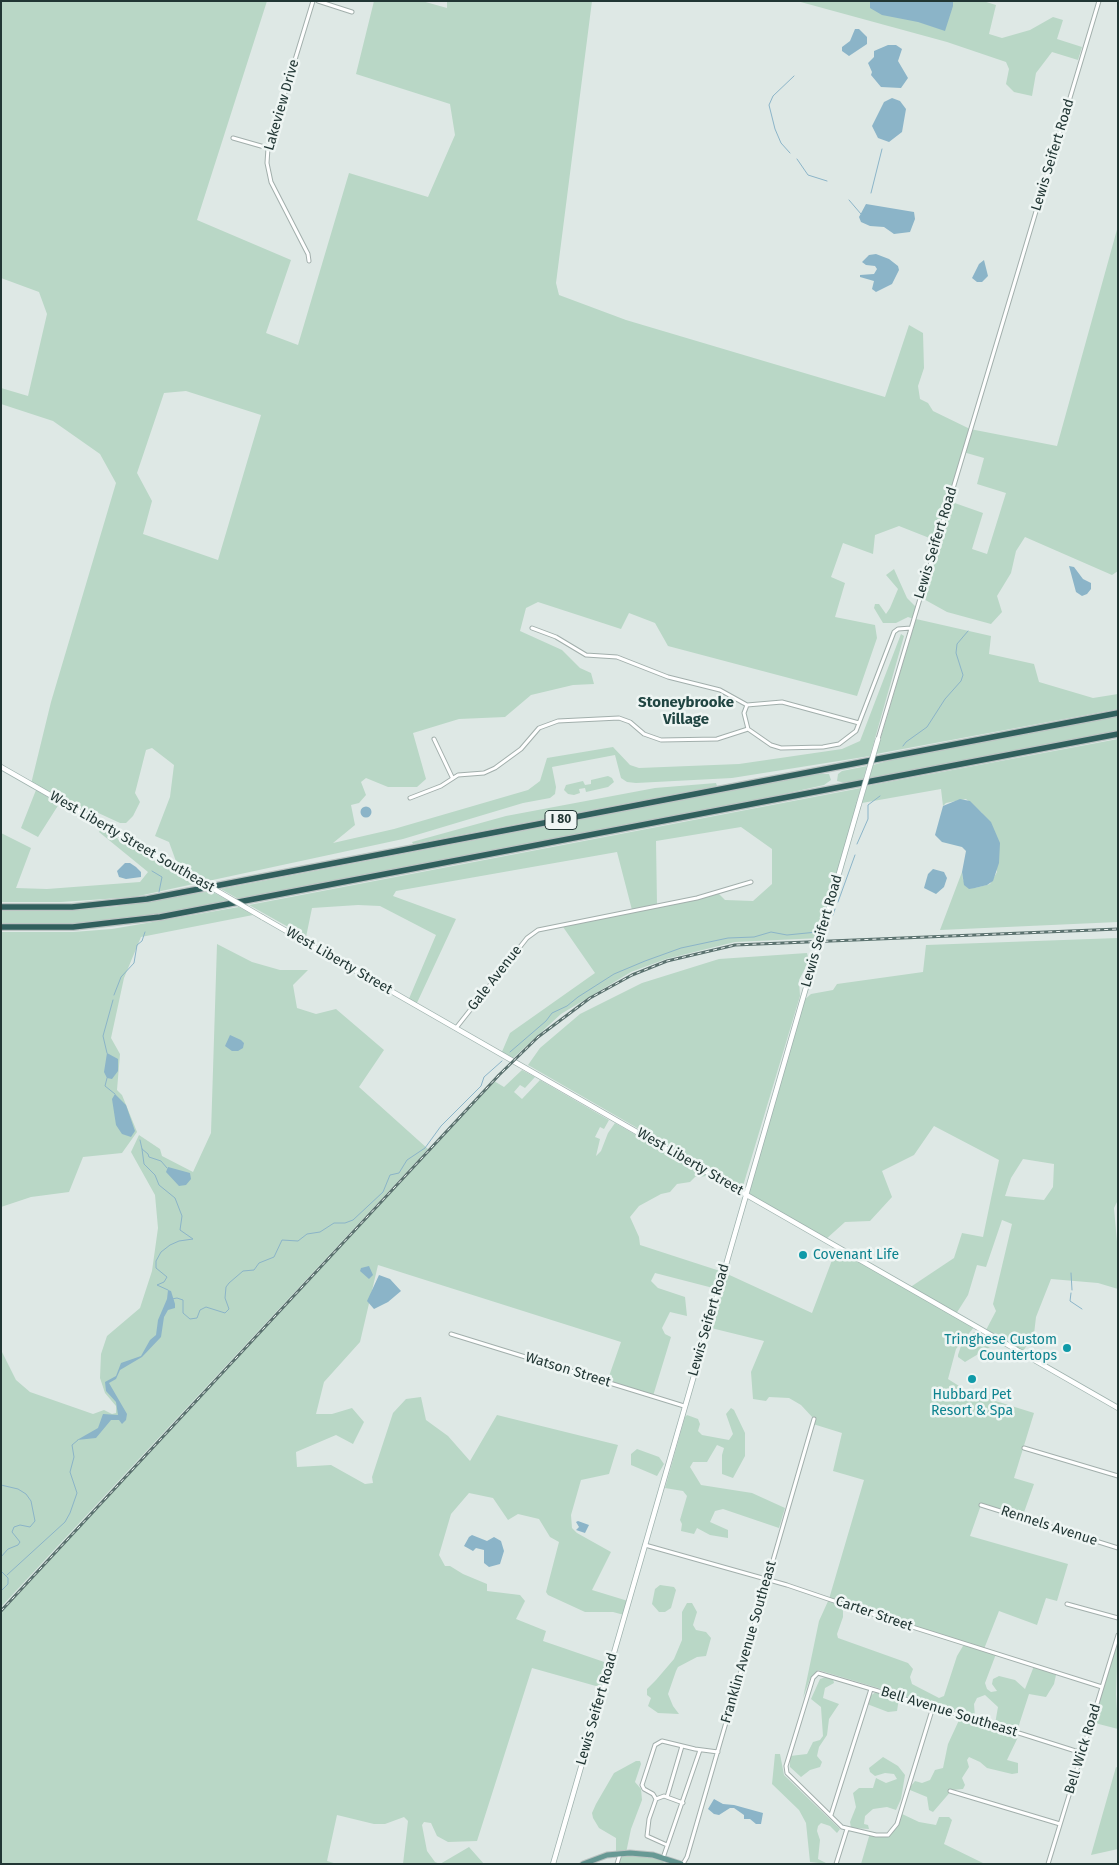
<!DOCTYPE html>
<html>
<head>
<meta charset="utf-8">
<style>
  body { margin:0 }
  #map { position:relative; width:1119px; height:1865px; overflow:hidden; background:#dee8e5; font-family:"Fira Sans",sans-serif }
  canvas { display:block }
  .frame { position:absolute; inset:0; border:2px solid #213634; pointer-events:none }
</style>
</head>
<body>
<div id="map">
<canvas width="1119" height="1865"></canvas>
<div class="frame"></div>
</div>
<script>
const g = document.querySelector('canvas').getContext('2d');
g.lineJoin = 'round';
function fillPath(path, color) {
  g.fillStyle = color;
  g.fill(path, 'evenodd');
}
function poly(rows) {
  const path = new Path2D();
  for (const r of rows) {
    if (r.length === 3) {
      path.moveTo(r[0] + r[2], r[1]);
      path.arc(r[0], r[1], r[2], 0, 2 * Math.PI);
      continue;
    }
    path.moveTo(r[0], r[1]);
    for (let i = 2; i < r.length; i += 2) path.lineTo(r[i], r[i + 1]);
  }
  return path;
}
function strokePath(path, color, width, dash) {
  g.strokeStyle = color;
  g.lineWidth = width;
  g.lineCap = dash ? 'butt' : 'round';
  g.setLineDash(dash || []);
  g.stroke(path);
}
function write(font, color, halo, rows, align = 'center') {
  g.font = font + ' "Fira Sans",sans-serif';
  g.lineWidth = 5;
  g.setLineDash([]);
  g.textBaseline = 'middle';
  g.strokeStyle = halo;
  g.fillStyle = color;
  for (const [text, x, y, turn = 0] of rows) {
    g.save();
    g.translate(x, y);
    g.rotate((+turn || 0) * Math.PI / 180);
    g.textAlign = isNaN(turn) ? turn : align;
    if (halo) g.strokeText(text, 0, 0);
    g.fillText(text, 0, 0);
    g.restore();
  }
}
fillPath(poly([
  [1,1,267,1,197,220,291,260,266,333,298,345,349,173,428,197,455,135,450,104,356,74,374,1,422,1,447,8,447,1,592,1,556,283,559,295,626,320,885,397,909,325,923,333,924,368,918,386,920,399,928,403,933,411,970,429,1057,446,1118,226,1118,571,1112,575,1025,537,1016,551,1011,573,997,596,1002,612,991,624,947,612,920,597,937,541,899,526,875,535,873,554,843,543,831,577,845,583,835,617,875,625,877,638,857,696,668,646,655,623,629,613,621,629,538,602,526,608,520,631,562,650,580,668,591,673,594,684,573,685,531,695,505,717,459,719,413,733,426,779,417,787,388,787,366,778,361,782,366,795,359,803,351,805,355,825,333,843,394,829,528,790,540,781,547,758,613,747,630,765,639,768,739,764,842,749,860,741,901,634,904,636,870,756,732,778,636,783,627,782,621,778,615,755,552,767,556,787,555,794,550,798,523,803,403,839,208,881,177,864,169,842,155,836,170,797,174,765,152,748,146,750,135,793,140,802,133,816,126,823,120,823,94,811,89,811,86,815,31,784,51,702,116,483,100,454,53,421,1,404,1,388,28,396,47,314,39,292,1,278],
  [186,391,261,415,218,560,143,534,152,501,137,473,164,393],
  [963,452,984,458,977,484,1006,493,987,554,972,549,983,513,949,501],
  [797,1,983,1,996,5,989,34,1002,38,1030,30,1053,17,1063,20,1057,39,1082,47,1078,60,1052,52,1036,73,1032,96,1014,92,1006,84,1009,69,1006,62,947,42],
  [894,569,907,598,917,608,914,619,908,617,896,623,883,623,874,608,875,604,879,604,886,614,890,608,898,589,886,575],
  [916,619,991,636,989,654,1034,664,1039,682,1093,698,1118,694,1118,709,876,754],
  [1118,716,1118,731,869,779,873,765,891,760],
  [1118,739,1118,922,940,930,962,872,963,880,975,888,990,884,997,872,982,813,966,799,946,803,943,806,941,789,862,803,867,786],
  [867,766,863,780,845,783,837,781,838,774,842,771],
  [818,774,829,774,831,780,824,785,748,802,240,900,221,889],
  [608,776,612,778,614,782,608,787,586,792,585,788,579,789,580,793,574,795,568,794,564,790,566,785,583,781,585,785,591,784,591,780],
  [716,783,717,786,413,844,412,842,506,816,655,788],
  [861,788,856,804,859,804,820,938,735,942,666,959,631,972,561,1014,511,1060,501,1054,510,1033,595,973,561,924,632,910,617,852,396,891,393,896,456,919,416,1005,408,1001,436,935,380,906,358,905,312,908,306,937,249,905],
  [741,827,772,849,772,884,753,901,725,900,717,892,657,905,656,841],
  [36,790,59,804,38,837,21,828],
  [99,828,198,883,134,897,61,902,1,902,1,833,31,848,16,888,47,889,140,882,148,872,99,832,101,829],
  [211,891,229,901,135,918,77,924,1,924,1,910,59,910,113,907],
  [239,907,253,915,141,937,124,978,111,1038,120,1054,117,1090,122,1095,137,1132,122,1153,83,1157,69,1192,31,1197,1,1207,1,932,73,932,112,929],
  [1118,938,1118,1200,1114,1208,1118,1253,1118,1289,1098,1283,1051,1279,1036,1317,1034,1334,1022,1353,985,1332,996,1311,993,1304,1012,1224,1002,1220,986,1267,977,1265,968,1295,956,1314,975,1326,956,1349,948,1379,970,1393,1034,1413,1014,1478,1034,1484,1022,1518,981,1505,970,1536,1068,1564,1057,1601,1046,1598,1037,1625,999,1611,984,1649,843,1604,843,1617,837,1634,838,1638,908,1663,913,1669,910,1677,912,1684,939,1698,944,1696,957,1656,963,1646,968,1645,996,1654,985,1683,987,1689,991,1692,997,1691,992,1684,993,1679,999,1676,1015,1680,1025,1689,1034,1666,1054,1672,1056,1675,1054,1684,1046,1697,1029,1694,1017,1731,995,1724,998,1707,985,1695,977,1698,974,1704,975,1717,818,1670,810,1679,803,1698,819,1621,829,1599,864,1480,833,1471,842,1433,813,1424,814,1419,801,1405,789,1398,769,1397,766,1401,753,1399,751,1372,764,1341,707,1327,717,1289,655,1273,651,1281,658,1288,685,1297,687,1316,670,1312,662,1328,665,1334,671,1337,653,1396,607,1382,621,1342,378,1265,360,1342,324,1382,316,1414,332,1414,352,1408,364,1422,353,1444,336,1435,296,1452,297,1467,331,1465,365,1484,373,1483,372,1477,393,1413,406,1399,421,1397,426,1420,448,1436,470,1461,497,1415,618,1445,609,1474,581,1480,571,1515,572,1528,577,1533,611,1552,592,1590,628,1601,624,1615,613,1612,585,1612,548,1595,546,1592,559,1542,550,1537,539,1519,518,1514,508,1520,493,1498,469,1493,451,1514,439,1555,445,1566,450,1566,463,1574,487,1584,487,1591,520,1595,525,1601,516,1619,546,1631,543,1641,610,1664,603,1688,532,1668,477,1841,448,1842,437,1836,431,1823,424,1822,422,1825,427,1851,435,1862,440,1864,469,1847,484,1864,403,1864,408,1821,404,1817,385,1824,374,1824,337,1815,327,1861,337,1864,1,1864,1,1611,494,1081,504,1087,522,1070,535,1077,525,1088,520,1085,514,1092,522,1099,540,1080,609,1120,604,1129,600,1127,595,1137,600,1139,596,1156,601,1151,608,1133,615,1123,708,1176,695,1177,690,1182,677,1184,670,1192,661,1194,639,1206,630,1217,639,1237,640,1245,723,1272,812,1313,837,1247,909,1288,954,1258,962,1233,983,1237,999,1160,934,1126,914,1155,882,1171,892,1197,870,1221,845,1222,825,1240,745,1194,802,1002,811,994,833,990,837,984,923,972,926,945],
  [1023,1159,1054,1164,1053,1187,1044,1200,1005,1196,1011,1178],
  [217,944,252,962,280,970,308,970,293,985,297,1008,316,1014,336,1009,384,1050,359,1087,428,1149,1,1607,1,1350,16,1380,30,1392,93,1414,104,1410,112,1414,116,1413,116,1406,105,1393,100,1378,101,1354,107,1336,140,1308,152,1271,158,1228,155,1195,131,1152,139,1135,160,1149,162,1156,193,1172,211,1133],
  [807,953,809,961,799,980,800,996,743,1186,717,1174,528,1065,540,1048,580,1014,642,983,719,959],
  [974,1332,989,1340,986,1345,990,1347,965,1362,958,1357,958,1355,961,1346],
  [731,1408,734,1410,745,1433,745,1456,733,1478,722,1474,722,1455,724,1448,717,1445,707,1462,693,1462,690,1467,701,1485,752,1493,785,1508,779,1528,723,1509,715,1511,710,1522,728,1530,728,1538,710,1535,697,1528,694,1534,681,1531,682,1524,680,1520,687,1496,683,1491,665,1488,685,1417,687,1415,698,1419,700,1424,698,1431,702,1435,729,1440,733,1434,726,1414],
  [637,1449,659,1457,664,1464,657,1476,631,1465,631,1454],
  [660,1585,674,1587,676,1590,671,1608,665,1612,659,1612,652,1604,655,1589],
  [687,1603,692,1603,697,1612,693,1625,696,1630,706,1632,711,1638,706,1656,697,1657,678,1667,676,1671,668,1694,673,1706,679,1714,658,1713,648,1706,651,1698,647,1695,647,1689,656,1680,674,1659,682,1640,682,1612],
  [1118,1635,1116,1694,1118,1729,1091,1722],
  [826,1677,833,1679,834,1683,825,1688,823,1698,839,1704,829,1719,827,1735,819,1747,817,1756,822,1762,820,1767,810,1770,801,1777,790,1767,790,1756,807,1754,813,1742,820,1740,823,1736,821,1707,811,1699,820,1679],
  [876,1692,899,1698,897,1711,888,1712,867,1704,870,1696],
  [960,1718,1019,1735,1007,1760,1018,1763,1018,1773,1012,1774,987,1768,980,1762,969,1757,967,1760,969,1767,962,1778,965,1785,963,1789,952,1790,933,1812,929,1810,927,1797,910,1790,910,1787,915,1781,922,1783,930,1780,935,1770,943,1768,948,1744],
  [775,1754,780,1754,784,1775,840,1829,837,1833,830,1826,821,1823,818,1826,817,1831,820,1840,818,1859,828,1864,810,1862,806,1823,799,1810,772,1784],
  [883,1757,898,1766,905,1775,901,1799,896,1810,887,1807,873,1809,865,1816,864,1824,868,1825,869,1829,851,1828,850,1822,856,1807,853,1793,859,1788,873,1788,876,1778,886,1783,897,1779,894,1774,885,1773,875,1776,870,1772,869,1768],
  [636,1761,640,1761,641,1764,635,1782,641,1789,642,1800,631,1829,626,1853,663,1858,664,1864,617,1864,620,1854,616,1854,616,1838,599,1828,593,1818,592,1813,596,1804,614,1773],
  [1116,1767,1118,1768,1118,1849,1091,1855],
  [900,1813,919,1822,936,1825,939,1817,949,1817,952,1820,944,1844,985,1864,861,1864,870,1833,880,1836,892,1832]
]), '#b9d7c6');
fillPath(poly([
  [870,1,953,1,953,6,945,31,918,22,882,15,870,8],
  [855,29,859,29,867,37,867,44,849,56,842,51,842,47,850,41],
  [888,45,896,45,902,49,898,61,908,78,901,88,881,87,871,75,872,72,868,63,874,57,874,51],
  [892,98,900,101,906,109,902,132,889,142,878,138,872,126,884,102],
  [866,204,914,212,915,219,910,232,894,234,884,227,870,226,861,222,859,217],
  [876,254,889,259,898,266,899,270,892,284,876,292,872,289,874,281,860,277,860,275,874,274,877,269,875,266,866,265,862,262,869,255],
  [984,260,988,276,982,282,977,282,972,278,979,264],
  [1069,566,1074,567,1083,579,1091,583,1091,589,1087,594,1082,596,1076,592],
  [960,799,970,801,991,822,1000,843,999,863,993,881,987,885,975,888,969,889,964,885,962,872,966,851,962,847,942,842,935,835,943,806],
  [366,812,5.5],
  [125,863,130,863,136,867,141,872,141,877,126,879,119,877,117,871],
  [933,869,944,872,947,878,944,887,936,894,924,888,928,874],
  [230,1035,241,1040,244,1043,243,1048,238,1051,232,1051,225,1046],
  [107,1053,118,1059,118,1071,112,1079,107,1078,104,1072],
  [115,1094,126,1105,135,1131,131,1137,122,1134,116,1125,112,1099],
  [168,1167,190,1173,191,1179,186,1185,179,1186,166,1172],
  [369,1266,373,1275,369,1279,360,1271,361,1268],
  [379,1275,390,1279,401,1291,388,1302,374,1309,367,1301],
  [168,1290,171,1291,175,1304,175,1308,168,1310,164,1317,161,1337,142,1357,120,1370,116,1379,109,1383,127,1414,126,1420,122,1424,119,1420,111,1420,96,1438,77,1440,98,1428,103,1414,118,1415,116,1402,106,1391,105,1382,116,1376,121,1363,141,1356,150,1340,156,1335,158,1320,167,1299],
  [578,1521,589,1525,585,1533,576,1530,579,1527,576,1522],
  [472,1535,487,1541,494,1537,501,1541,504,1551,500,1564,489,1567,484,1563,484,1550,476,1548,473,1551,464,1546,469,1537],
  [714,1799,723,1804,734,1805,763,1813,761,1824,756,1824,750,1819,744,1819,744,1815,734,1808,730,1808,719,1815,714,1814,708,1809]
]), '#8bb4c8');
strokePath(poly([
  [790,153,781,143,775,129,769,105,773,96,794,76],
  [797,159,808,175,827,181],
  [871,193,882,149],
  [849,200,861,214],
  [903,746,906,742,927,727,945,699,961,681,963,675,956,653,957,644,968,631],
  [857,844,868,819,868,805,880,796],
  [152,871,162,877,159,892],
  [838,902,855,855],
  [833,915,835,909],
  [828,928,831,920],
  [114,995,121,977,134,963,137,945,142,941,145,932],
  [510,1052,546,1021,552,1013,567,1006,578,997,614,974,645,961,681,948,728,938,754,937,771,932,787,935,817,932],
  [107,1053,103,1036,113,1000],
  [107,1078,105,1086,115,1094],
  [140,1140,142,1149,148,1154,149,1157,161,1161,167,1168],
  [142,1149,144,1164,155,1175,159,1185,175,1198,182,1216,180,1230,193,1239,179,1241,170,1245,161,1252,156,1261,156,1268,167,1277,164,1282,157,1285,168,1290],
  [1071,1273,1072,1290],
  [1071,1293,1070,1301,1082,1309],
  [172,1299,177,1298,183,1300,183,1313,190,1319,197,1318,200,1310,206,1307,225,1313,229,1309,225,1298,226,1287,229,1283,243,1271,254,1270,259,1263,274,1257,282,1240,298,1241,307,1234,320,1232,334,1223,345,1223,353,1220,383,1192,390,1175,399,1173,407,1160,425,1148,441,1126,481,1086,484,1077,502,1061],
  [1,1485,18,1489,26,1494,31,1501,35,1521,30,1527,20,1525,14,1527,12,1532,20,1542,18,1545,8,1549,1,1557],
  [1,1571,8,1578,8,1584,1,1591],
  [7,1575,65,1522,70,1513,77,1493,70,1472,74,1457,72,1445,78,1440]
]), '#8bb4c8', 1);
const street = poly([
  [318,1,352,12],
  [233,138,268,148],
  [309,261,308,254,271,182,267,163,268,148,313,1],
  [532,628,556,637,586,655,617,657,668,677,720,690,747,705,782,702,859,723],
  [747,705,744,713,748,729],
  [434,739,452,777],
  [878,739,1099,1],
  [410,798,441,786,458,775,484,773,495,768,521,749,539,728,558,721,619,718,630,722,644,734,661,740,717,739,748,729,771,745,781,748,823,747,839,744,856,731,894,632,898,629,911,628],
  [456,1028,527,938,538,930,697,898,751,882],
  [451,1334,684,1406],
  [1024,1448,1118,1476],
  [981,1505,1118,1548],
  [645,1545,787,1585,887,1619,1102,1687],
  [1067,1604,1118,1618],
  [933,1707,897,1824,888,1835,876,1835,842,1827,787,1773,786,1766,813,1678,818,1673,885,1693,1022,1734,1082,1753],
  [950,1791,1060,1824],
  [667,1797,682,1746],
  [656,1799,664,1796,683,1803],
  [831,1815,871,1689],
  [667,1845,647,1836,649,1819,656,1799,653,1794,644,1789,642,1785,655,1745,662,1741,695,1749,718,1752],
  [663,1858,700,1750],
  [617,1864,620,1854],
  [683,1864,687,1857,814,1419],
  [836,1864,847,1829],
  [1048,1864,1118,1635]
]);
const secondary = poly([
  [1,767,183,871],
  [262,917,1118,1408],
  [553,1864,859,804]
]);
const primary = poly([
  [583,1864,607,1855,630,1853,653,1855,681,1864]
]);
const highway = poly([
  [1,907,72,907,147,899,1118,713],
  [1,927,73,927,160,917,1118,734]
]);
strokePath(street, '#a2afac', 5);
strokePath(secondary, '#9fb2ae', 6);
strokePath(primary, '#bcc3c2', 7);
strokePath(highway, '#bcc3c2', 8);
strokePath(street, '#fff', 3);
strokePath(secondary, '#fff', 4.5);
strokePath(primary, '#679994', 5);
strokePath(highway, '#315f5d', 5.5);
const rail = poly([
  [1,1611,499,1075,538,1037,590,998,632,975,667,961,735,945,1118,929]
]);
strokePath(rail, '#5b726f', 3);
strokePath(rail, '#eef5f3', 1, [4]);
const secondaryBridge = poly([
  [859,804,878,739],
  [183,871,262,917]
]);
strokePath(secondaryBridge, '#9fb2ae', 6, []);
strokePath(secondaryBridge, '#fff', 4.5);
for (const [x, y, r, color] of [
  [803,1255,5,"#0f9aa8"],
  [1067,1348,5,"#0f9aa8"],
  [972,1379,5,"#0f9aa8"]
]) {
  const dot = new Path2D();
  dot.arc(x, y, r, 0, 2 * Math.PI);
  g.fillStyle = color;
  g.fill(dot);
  strokePath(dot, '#eef5f3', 2);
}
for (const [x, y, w] of [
  [561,820,32]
]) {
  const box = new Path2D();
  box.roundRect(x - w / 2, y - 9.5, w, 19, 4);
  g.fillStyle = '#eef5f3';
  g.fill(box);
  strokePath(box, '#213634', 1);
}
write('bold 12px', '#213634', null, [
  ["I 80",561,820]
]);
write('14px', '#213634', '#eef5f3', [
  ["Lakeview Drive",282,105,-74],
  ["Lewis Seifert Road",1053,155,-73],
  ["Lewis Seifert Road",936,543,-73],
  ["West Liberty Street Southeast",132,842,30],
  ["Lewis Seifert Road",822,931,-74],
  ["West Liberty Street",339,961,30],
  ["Gale Avenue",495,978,-52],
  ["West Liberty Street",690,1162,30],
  ["Lewis Seifert Road",709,1320,-74],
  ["Watson Street",568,1370,17],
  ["Rennels Avenue",1049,1526,18],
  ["Carter Street",874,1614,19],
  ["Franklin Avenue Southeast",749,1642,-74],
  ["Lewis Seifert Road",597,1709,-74],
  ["Bell Avenue Southeast",949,1712,17],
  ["Bell Wick Road",1083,1749,-73]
]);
write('14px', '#0d838f', '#eef5f3', [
  ["Covenant Life",813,1255],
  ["Tringhese Custom",1057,1340,"right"],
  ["Countertops",1057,1356,"right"],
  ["Hubbard Pet",972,1395,"center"],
  ["Resort & Spa",972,1411,"center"]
], 'left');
write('bold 15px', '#204542', '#eef5f3', [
  ["Stoneybrooke",686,703],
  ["Village",686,720]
]);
</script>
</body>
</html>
